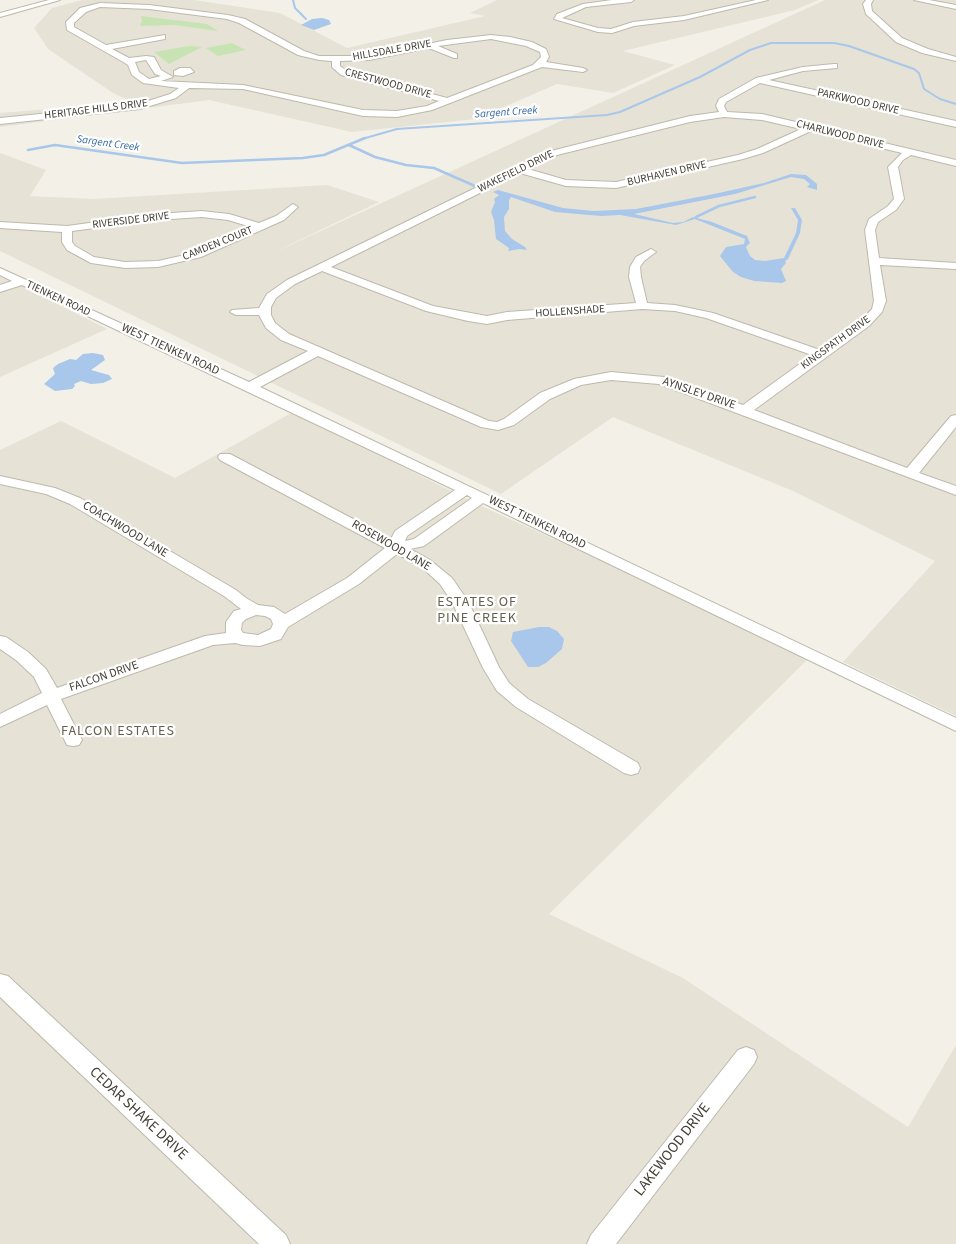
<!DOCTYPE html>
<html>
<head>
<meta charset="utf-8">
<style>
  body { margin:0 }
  canvas { display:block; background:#f2f0e7 }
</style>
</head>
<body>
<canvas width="956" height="1244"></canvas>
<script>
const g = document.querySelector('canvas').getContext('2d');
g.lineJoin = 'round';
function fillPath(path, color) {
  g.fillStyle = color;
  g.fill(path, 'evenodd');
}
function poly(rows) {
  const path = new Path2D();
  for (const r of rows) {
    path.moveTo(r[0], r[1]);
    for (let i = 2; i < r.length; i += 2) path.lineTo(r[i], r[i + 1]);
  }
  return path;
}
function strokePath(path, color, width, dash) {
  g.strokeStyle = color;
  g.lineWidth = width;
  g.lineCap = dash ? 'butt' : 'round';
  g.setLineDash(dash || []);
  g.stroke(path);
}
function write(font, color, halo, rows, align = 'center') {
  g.font = font + ' "Source Sans 3",sans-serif';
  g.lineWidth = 4.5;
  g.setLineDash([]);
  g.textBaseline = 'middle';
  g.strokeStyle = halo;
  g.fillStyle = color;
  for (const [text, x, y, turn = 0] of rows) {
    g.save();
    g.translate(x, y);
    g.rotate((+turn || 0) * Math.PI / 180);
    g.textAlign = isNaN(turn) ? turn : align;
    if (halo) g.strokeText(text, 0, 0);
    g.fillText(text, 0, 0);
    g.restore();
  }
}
fillPath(poly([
  [82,0,194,0,280,13,347,48,485,16,470,13,497,0,818,0,795,10,623,51,675,65,613,93,557,84,476,119,352,132,209,100,0,127,0,113,132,102,113,93,48,49,34,28,52,8],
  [825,0,956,0,956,716,843,662,935,561,793,491,613,417,501,494,0,251,0,153,46,170,30,196,94,199,327,185,379,202,266,256],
  [0,275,107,329,0,377],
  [293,412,481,506,649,582,809,658,549,914,683,978,908,1127,956,1045,956,1244,0,1244,0,450,61,421,175,478]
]), '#e6e3d6');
fillPath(poly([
  [141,16,207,24,218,31,175,25,140,26,142,21],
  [232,43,246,50,218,56,206,48],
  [189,46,202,47,169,64,154,52]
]), '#c7e3b4');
fillPath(poly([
  [322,18,329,20,331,24,314,30,301,25,312,19],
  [791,174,806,175,817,184,817,190,807,187,810,184,804,179,791,177,735,194,634,214,673,223,683,222,693,217,712,222,747,236,750,243,746,247,750,256,755,260,765,261,784,258,796,233,798,220,791,208,795,208,802,220,800,233,788,259,785,261,786,263,781,269,786,281,782,283,754,281,741,277,733,272,720,256,726,247,744,244,745,239,695,219,676,225,620,215,601,216,555,212,511,197,509,200,509,209,504,217,505,231,512,239,525,247,527,250,520,249,508,251,509,248,496,239,494,220,491,212,495,202,494,199,499,195,493,192,498,190,563,208,593,211,636,209,714,194,764,183],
  [93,353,103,355,105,360,91,370,109,375,112,379,103,383,91,384,81,381,74,384,75,386,72,389,55,391,44,384,55,374,53,368,58,364,70,359,76,360,83,354],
  [539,627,549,627,557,631,564,639,562,649,546,663,538,667,528,667,511,641,513,632]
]), '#a9c7ea');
strokePath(poly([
  [293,0,295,8,306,19],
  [362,139,397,129,607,115,620,112,700,77,750,50,771,43,834,43,849,46,914,69,919,73,924,89,940,99,956,104]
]), '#a9c7ea', 2);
strokePath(poly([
  [349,145,375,157,406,165,434,168,475,186],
  [28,150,55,145,182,163,303,158,324,155,365,138],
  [696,217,719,206,755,197]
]), '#a9c7ea', 2.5);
const minor = poly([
  [49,0,60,0,0,17,0,13,49,0],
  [612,0,634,0,631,2,586,7,562,18,598,28,611,29,633,22,684,16,756,0,768,0,684,20,634,26,612,33,598,32,554,19,557,14,583,4,612,0],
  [866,0,873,0,871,4,872,11,902,38,928,49,956,57,956,61,922,53,896,42,866,14,863,4,866,0],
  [914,0,929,0,956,5,956,9,914,0],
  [100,3,149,5,228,15,245,19,304,51,319,56,369,56,447,40,491,35,510,37,532,42,546,49,549,57,546,62,583,68,587,70,583,72,542,67,432,110,397,117,363,116,243,89,189,88,176,98,140,109,0,124,0,118,139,104,170,94,179,88,143,83,132,75,128,65,125,63,67,30,66,22,80,8,100,3],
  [100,7,149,9,227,19,239,23,298,55,319,60,332,61,332,67,341,75,439,101,427,106,397,111,363,110,243,85,161,81,173,77,161,70,154,57,146,56,129,58,112,49,165,39,165,35,106,45,74,27,74,23,86,12,100,7],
  [491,39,526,46,540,52,541,57,533,65,447,98,347,71,340,66,340,61,369,60,429,48,454,58,457,58,457,54,438,46,491,39],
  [146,60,155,74,161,76,149,79,139,72,135,62,146,60],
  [834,64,837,64,837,68,803,71,769,80,956,121,956,127,760,83,726,102,724,106,727,112,762,114,956,160,956,166,911,155,903,160,898,167,904,199,896,210,878,222,875,230,879,258,956,263,956,269,880,265,886,301,882,312,869,326,754,410,907,468,951,416,956,415,956,427,919,473,956,486,956,495,659,384,611,380,581,385,550,399,514,425,498,430,481,427,318,356,260,387,956,718,956,731,483,503,424,546,410,549,430,560,452,578,468,601,499,667,509,683,528,699,638,763,640,768,638,773,631,775,624,773,516,707,497,691,483,668,452,602,440,584,420,566,397,554,359,584,288,627,281,639,260,646,243,645,235,643,213,645,61,699,82,740,79,745,73,746,67,745,47,705,0,727,0,714,42,693,34,677,16,660,0,649,0,636,6,637,28,652,46,669,57,688,205,636,226,633,226,622,234,611,241,609,224,596,70,504,46,494,0,484,0,476,55,488,80,498,236,590,246,598,258,605,274,607,285,614,347,578,385,548,220,460,218,457,220,454,230,454,391,539,395,531,455,490,22,285,0,292,0,285,12,281,0,275,0,268,249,382,308,351,281,340,266,328,259,315,236,315,230,312,232,310,259,308,267,294,287,280,551,151,690,116,719,112,716,106,719,99,756,78,803,67,834,64],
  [724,117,762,120,801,129,757,149,738,155,616,182,566,180,528,169,557,155,690,122,724,117],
  [811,131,902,153,888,167,894,199,888,206,869,219,865,230,874,301,872,309,861,320,820,350,713,313,675,305,647,303,641,277,640,267,644,261,656,252,651,249,636,257,630,267,629,277,636,303,507,312,487,316,433,306,331,267,520,173,566,186,616,188,743,159,763,153,811,131],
  [322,271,426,311,468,321,487,324,507,320,642,309,675,311,706,318,812,355,743,405,664,377,611,372,574,379,540,393,504,419,497,422,489,421,289,334,275,323,271,315,271,307,276,298,295,284,322,271],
  [467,495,472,498,414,539,405,541,407,536,467,495],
  [256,615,265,616,271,619,273,624,271,629,258,635,243,633,241,630,242,623,246,619,256,615],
  [180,68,190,68,194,72,183,76,174,75,174,71,180,68],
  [293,204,298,207,284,220,201,257,158,267,125,268,91,263,67,250,62,242,62,232,0,228,0,222,67,226,156,214,202,211,229,214,259,223,276,216,293,204],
  [202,217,228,220,251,227,194,253,158,261,125,262,94,257,75,246,72,242,72,231,156,220,202,217],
  [0,974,8,976,286,1235,290,1244,259,1244,0,997,0,974],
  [746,1047,754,1050,757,1057,754,1064,616,1244,587,1244,591,1235,738,1050,746,1047]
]);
strokePath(minor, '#bdb9ab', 2);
fillPath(minor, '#fff');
write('11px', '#454137', '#fff', [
  ["HILLSDALE DRIVE",392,51,-10],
  ["CRESTWOOD DRIVE",388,84,15],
  ["PARKWOOD DRIVE",858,102,13],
  ["HERITAGE HILLS DRIVE",96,110,-7],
  ["CHARLWOOD DRIVE",840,135,14],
  ["WAKEFIELD DRIVE",516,172,-26],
  ["BURHAVEN DRIVE",667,174,-13],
  ["RIVERSIDE DRIVE",131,221,-7],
  ["CAMDEN COURT",218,244,-22],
  ["TIENKEN ROAD",58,299,25],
  ["HOLLENSHADE",570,312,-4],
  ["KINGSPATH DRIVE",836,343,-36]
]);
write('italic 11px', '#396ba7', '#fff', [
  ["Sargent Creek",506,113,-4],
  ["Sargent Creek",108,144,8]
]);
write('12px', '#454137', '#fff', [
  ["WEST TIENKEN ROAD",170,350,25],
  ["AYNSLEY DRIVE",699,394,19],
  ["WEST TIENKEN ROAD",537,523,26],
  ["COACHWOOD LANE",125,530,31],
  ["ROSEWOOD LANE",391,546,30],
  ["FALCON DRIVE",104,677,-19]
]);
g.letterSpacing = '1px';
write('14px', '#66604f', '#fff', [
  ["ESTATES OF",477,603],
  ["PINE CREEK",477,619],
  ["FALCON ESTATES",118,732]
]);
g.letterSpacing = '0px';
write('15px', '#454137', '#fff', [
  ["CEDAR SHAKE DRIVE",138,1114,43],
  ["LAKEWOOD DRIVE",673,1150,-52]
]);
</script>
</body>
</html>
